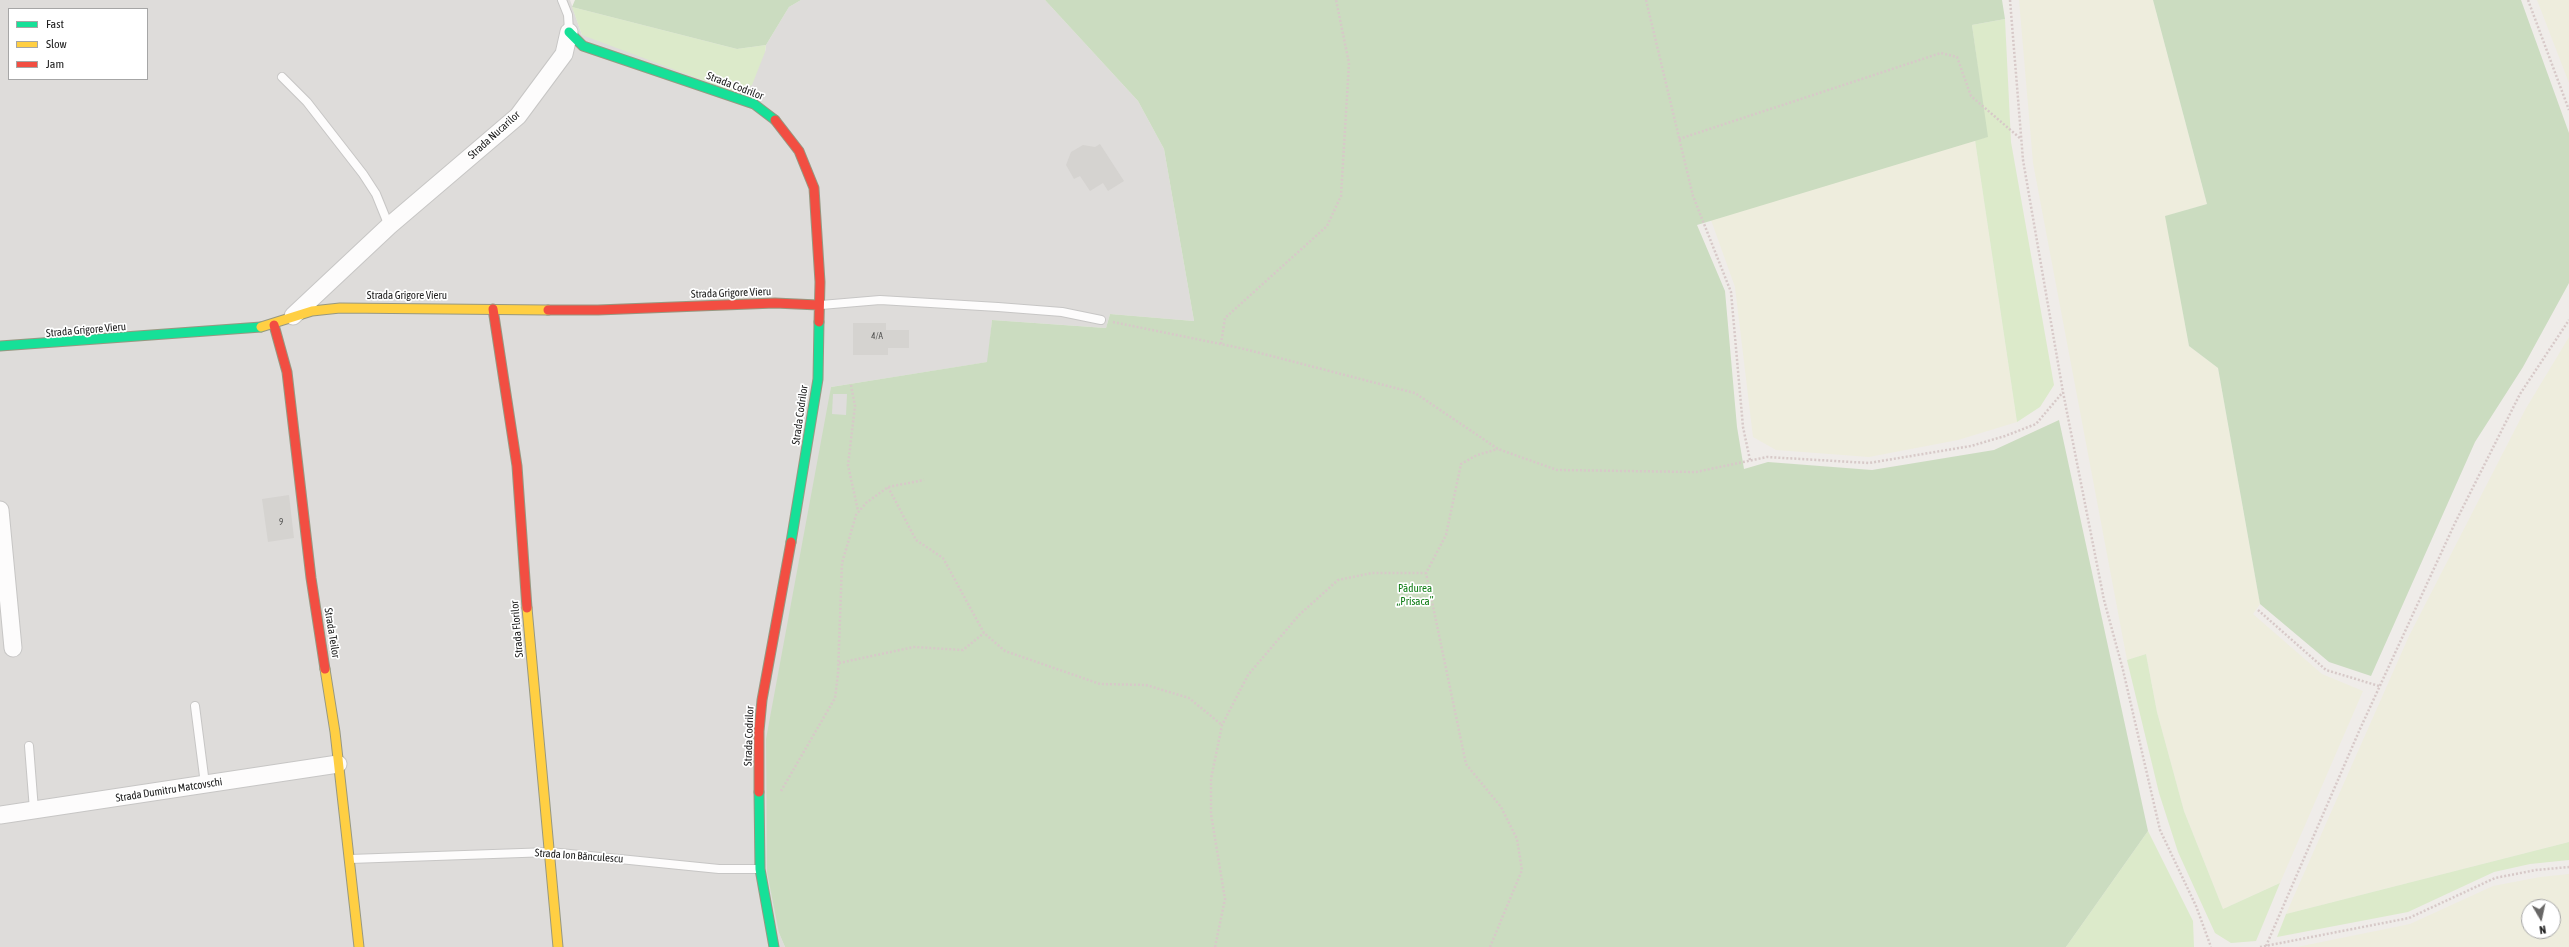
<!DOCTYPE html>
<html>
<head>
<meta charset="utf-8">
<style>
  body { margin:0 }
  #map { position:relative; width:2569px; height:947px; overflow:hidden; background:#efece9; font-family:"Asap Condensed",sans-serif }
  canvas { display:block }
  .legend { position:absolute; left:8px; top:8px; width:140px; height:72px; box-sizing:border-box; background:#fff; border:1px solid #a6a6a6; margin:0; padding:5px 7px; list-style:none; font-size:12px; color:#202020 }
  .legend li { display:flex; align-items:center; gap:8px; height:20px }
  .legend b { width:20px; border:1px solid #a6a6a6 }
  .north { position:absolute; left:2521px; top:899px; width:40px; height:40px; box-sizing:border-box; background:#fff; border:1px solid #a6a6a6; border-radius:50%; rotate:171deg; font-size:11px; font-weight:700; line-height:16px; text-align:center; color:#202020 }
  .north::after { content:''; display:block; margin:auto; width:14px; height:18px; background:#686766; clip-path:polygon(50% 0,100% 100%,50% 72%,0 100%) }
</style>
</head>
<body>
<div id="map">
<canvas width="2569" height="947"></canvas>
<ul class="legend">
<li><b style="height:5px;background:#16e098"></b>Fast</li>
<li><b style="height:5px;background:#ffcf43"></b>Slow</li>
<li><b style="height:5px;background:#f24e42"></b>Jam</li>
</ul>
<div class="north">N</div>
</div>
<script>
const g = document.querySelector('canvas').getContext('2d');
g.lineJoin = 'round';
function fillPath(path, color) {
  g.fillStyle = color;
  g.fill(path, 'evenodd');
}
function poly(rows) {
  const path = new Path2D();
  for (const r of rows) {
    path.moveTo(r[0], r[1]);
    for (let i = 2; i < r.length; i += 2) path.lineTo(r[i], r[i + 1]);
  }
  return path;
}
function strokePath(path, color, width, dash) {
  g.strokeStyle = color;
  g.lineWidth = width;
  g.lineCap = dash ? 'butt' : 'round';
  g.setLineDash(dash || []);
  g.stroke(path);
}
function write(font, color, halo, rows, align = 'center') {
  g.font = font + ' "Asap Condensed",sans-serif';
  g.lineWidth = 3.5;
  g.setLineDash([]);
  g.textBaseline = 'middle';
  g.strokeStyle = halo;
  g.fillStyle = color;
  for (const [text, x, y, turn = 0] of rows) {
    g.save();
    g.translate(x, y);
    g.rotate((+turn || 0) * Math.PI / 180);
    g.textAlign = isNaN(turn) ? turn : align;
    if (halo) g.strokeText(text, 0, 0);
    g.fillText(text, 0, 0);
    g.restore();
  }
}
fillPath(poly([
  [0,0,570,0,582,35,765,52,766,45,789,7,801,0,1045,0,1138,101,1164,149,1194,321,1110,314,1106,328,992,320,988,362,831,387,779,933,785,947,0,947],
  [9,9,147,9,147,79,9,79]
]), '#dedcda');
fillPath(poly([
  [2019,0,2153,0,2207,204,2166,216,2189,346,2218,368,2260,604,2253,614,2322,674,2363,691,2280,883,2223,909,2184,811,2157,712,2146,654,2127,660,2033,163],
  [2537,0,2569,0,2569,83],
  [1975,140,2017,422,1958,440,1869,457,1776,450,1753,437,1735,287,1711,220],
  [2569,337,2569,842,2286,914,2409,636,2525,410],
  [2569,874,2569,947,2297,947,2410,924,2493,886,2540,877],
  [2529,907,2553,907,2553,931,2529,931]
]), '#eeeddd');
fillPath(poly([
  [572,7,737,49,766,45,765,52,752,85,737,93,582,35],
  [2005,19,2011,142,2054,385,2040,407,2017,422,1975,140,1987,137,1972,25],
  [2146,654,2157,712,2184,811,2223,909,2280,883,2256,941,2231,943,2215,933,2178,852,2159,793,2127,660],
  [2148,831,2193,921,2194,947,2066,947],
  [2569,842,2569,860,2530,864,2494,872,2408,912,2277,937,2286,914]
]), '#dceaca');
fillPath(poly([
  [575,0,801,0,789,7,766,45,737,49,572,7],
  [1045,0,2002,0,2005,19,1972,25,1988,137,1697,225,1725,291,1737,427,1744,469,1768,462,1872,470,1994,450,2059,420,2148,831,2066,947,785,947,779,933,767,872,766,739,831,387,987,362,992,320,1106,328,1110,314,1194,321,1164,149,1138,101],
  [2153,0,2521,0,2569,133,2569,283,2523,367,2475,442,2371,676,2329,662,2260,604,2218,368,2189,346,2165,216,2207,204]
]), '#cbdcc0');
fillPath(poly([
  [833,394,847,394,846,415,832,414]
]), '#dfdddc');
fillPath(poly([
  [1100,144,1124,181,1108,191,1103,183,1090,191,1080,176,1074,179,1066,165,1071,152,1083,145,1095,147],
  [853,323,886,323,886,330,909,330,909,348,888,348,888,355,853,355],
  [289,495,294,538,268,542,262,499]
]), '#d5d3d0');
const lane = poly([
  [562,0,568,15,569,31],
  [282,77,307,102,363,174,376,194,389,226],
  [821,305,880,300,998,307,1062,312,1101,320],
  [195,706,205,784],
  [29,746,34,810],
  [350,859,550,852,719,869,760,869]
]);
const street = poly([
  [293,316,389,226,518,116,564,54,569,32],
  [0,510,13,648],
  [0,815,338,764]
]);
const fast = poly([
  [569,32,583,46,754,104,775,120],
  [0,346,261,327],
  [791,542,818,379,819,322],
  [759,792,760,869,774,947]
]);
const slow = poly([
  [261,327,312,311,340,308,548,310],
  [527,608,558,947],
  [325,669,335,732,359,947]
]);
const jam = poly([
  [775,120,799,151,814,188,820,282,819,322],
  [493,309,517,466,527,608],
  [548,310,598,310,775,303,818,305],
  [274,325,287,372,311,578,325,669],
  [759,792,759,731,762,700,791,542]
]);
strokePath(lane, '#c7c6c5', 10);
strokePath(street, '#c7c6c5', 19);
strokePath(fast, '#979881', 11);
strokePath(slow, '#979881', 11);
strokePath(jam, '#979881', 11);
strokePath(poly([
  [1646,0,1693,196,1731,292,1743,427,1750,460],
  [2010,0,2023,160,2063,392,2104,600,2123,670,2160,830,2196,906,2211,947],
  [2528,0,2569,110],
  [1679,139,1941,53,1957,57,1971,96,2021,139],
  [1113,322,1240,348,1415,393,1498,449,1557,470,1696,472,1767,457,1869,463,1971,446,2005,436,2036,424,2063,392],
  [1221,344,1225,318,1327,226,1341,196,1349,63,1336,0],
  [851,385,855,406,848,465,858,511],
  [888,487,916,540,943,558,984,633,1005,651,1100,684,1146,685,1189,698,1222,725],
  [2258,610,2326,670,2379,686],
  [839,663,914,647,963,650,984,633],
  [781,791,835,698,838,674,842,563,856,515,866,503,888,487,924,480],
  [2266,946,2360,729,2455,523,2520,394,2569,320],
  [1215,947,1225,899,1211,814,1211,779,1222,725,1248,675,1299,615,1338,580,1372,573,1426,573],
  [1490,947,1522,870,1517,839,1501,807,1466,764,1426,573,1446,535,1461,464,1477,455,1498,449],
  [2260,947,2409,918,2495,878,2536,870,2569,867]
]), '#d7c9c8', 2.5, [2, 2]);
strokePath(lane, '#fdfcfc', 8);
strokePath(street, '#fdfcfc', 17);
strokePath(fast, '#16e098', 9);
strokePath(slow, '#ffcf43', 9);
strokePath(jam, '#f24e42', 9);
write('9px', '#4d4d4c', null, [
  ["4/A",877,336],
  ["9",281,522]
]);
write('11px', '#202020', '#fff', [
  ["Strada Codrilor",735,86,21],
  ["Strada Nucarilor",494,135,-42],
  ["Strada Grigore Vieru",731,293,-2],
  ["Strada Grigore Vieru",407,296],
  ["Strada Grigore Vieru",86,330,-5],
  ["Strada Codrilor",800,415,-82],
  ["Strada Florilor",517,629,-95],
  ["Strada Teilor",332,633,81],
  ["Strada Codrilor",749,736,-88],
  ["Strada Dumitru Matcovschi",169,790,-9],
  ["Strada Ion Bănculescu",579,856,4]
]);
write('11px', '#107d16', '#fff', [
  ["Pădurea",1415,589],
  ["„Prisaca”",1415,602]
]);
</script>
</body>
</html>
